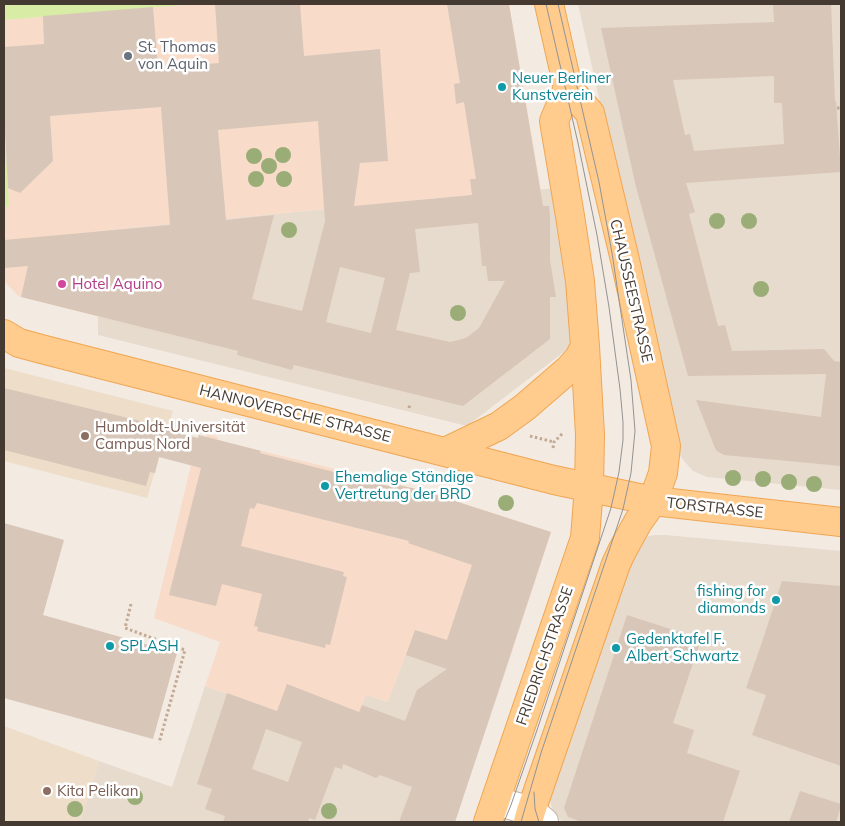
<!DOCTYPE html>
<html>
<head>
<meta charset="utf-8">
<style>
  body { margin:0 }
  #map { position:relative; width:845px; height:826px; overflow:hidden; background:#f3eae1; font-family:Mulish,sans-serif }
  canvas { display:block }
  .frame { position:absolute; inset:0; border:5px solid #443a31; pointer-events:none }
</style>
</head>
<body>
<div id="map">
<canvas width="845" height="826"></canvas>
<div class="frame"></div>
</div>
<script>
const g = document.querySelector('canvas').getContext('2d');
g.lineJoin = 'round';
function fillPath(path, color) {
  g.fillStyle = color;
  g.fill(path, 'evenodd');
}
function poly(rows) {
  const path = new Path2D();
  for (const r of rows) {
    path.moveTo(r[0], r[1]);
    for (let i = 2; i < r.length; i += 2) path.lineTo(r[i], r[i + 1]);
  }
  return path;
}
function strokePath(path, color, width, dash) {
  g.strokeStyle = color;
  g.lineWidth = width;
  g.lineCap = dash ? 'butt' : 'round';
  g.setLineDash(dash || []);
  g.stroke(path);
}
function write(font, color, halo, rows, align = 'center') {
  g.font = font + ' Mulish,sans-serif';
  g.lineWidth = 5;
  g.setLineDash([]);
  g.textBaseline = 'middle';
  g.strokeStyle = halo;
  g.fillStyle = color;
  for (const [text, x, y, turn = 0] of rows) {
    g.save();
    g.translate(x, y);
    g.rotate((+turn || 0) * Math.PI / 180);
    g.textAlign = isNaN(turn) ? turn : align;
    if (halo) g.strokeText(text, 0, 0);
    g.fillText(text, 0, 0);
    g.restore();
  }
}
fillPath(poly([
  [578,4,841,4,841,490,707,477,693,471,684,461,679,454,677,447],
  [559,188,572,344,569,348,467,426,98,335,97,231,472,195],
  [655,535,665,535,841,551,841,822,562,822,556,814,552,808,550,800,551,792,625,560,645,537],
  [415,630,509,661,455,822,308,822,261,806,255,822,80,822,99,761,172,787,205,686,277,711,349,738,366,694,387,702]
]), '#e7dbce');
fillPath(poly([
  [195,4,509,4,541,190,472,195,98,231,100,317,18,296,4,281,4,210,9,205,4,113,4,20],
  [207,434,218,437,217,440,421,490,551,532,509,661,415,630,388,702,366,695,349,738,277,711,205,686,220,642,154,618,198,436,206,437]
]), '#f8dcc9');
fillPath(poly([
  [4,368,173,411,147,498,4,461],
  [4,726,99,761,80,822,4,822]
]), '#eeddc9');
fillPath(poly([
  [4,4,195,4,4,20],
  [4,113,9,205,4,210]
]), '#d8eca5');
fillPath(poly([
  [215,4,300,4,304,56,380,49,388,161,360,163,354,206,472,195,470,179,476,179,464,102,456,104,454,84,460,83,447,4,509,4,543,206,549,206,550,217,550,260,556,297,550,297,550,339,463,406,294,365,292,370,237,355,238,351,21,297,28,266,4,268,4,240,170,225,161,107,50,116,53,161,20,193,8,188,4,113,4,47,44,44,43,16,153,7,158,68,219,63],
  [318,121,325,221,302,311,252,299,274,215,226,220,218,130],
  [478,223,482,266,486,266,488,281,505,281,479,328,466,338,450,342,396,330,410,273,420,272,415,229],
  [340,267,385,278,371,333,326,322],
  [773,4,831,4,835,101,836,101,841,172,686,183,695,212,689,214,718,326,725,325,732,351,824,349,834,361,841,362,841,466,724,455,717,451,715,448,696,400,821,417,826,374,688,376,636,187,601,28,774,22],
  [774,76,774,103,782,103,784,144,694,151,690,134,685,135,673,80],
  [4,388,161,426,160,428,198,438,199,435,261,451,260,453,392,487,393,484,421,490,551,532,455,822,399,822,412,787,380,775,376,778,343,764,342,769,335,767,315,820,309,818,308,822,223,822,225,816,205,809,212,789,197,784,227,693,277,711,287,684,359,712,362,705,405,721,417,690,447,669,406,655,415,630,447,640,472,565,408,543,409,541,257,503,254,509,250,508,241,546,344,572,343,576,347,577,330,645,326,644,325,648,257,631,258,627,254,626,262,594,222,584,216,606,169,595,201,468,159,457,155,473,150,472,146,486,4,450],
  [266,729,302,742,288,782,252,769],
  [4,523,64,540,43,615,177,653,153,739,4,698],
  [782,581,841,586,841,766,752,735,766,695,746,688,762,642],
  [627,615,701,639,673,723,694,730,687,753,740,771,723,822,582,822,568,817,564,808],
  [800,791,841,804,841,807,836,822,789,822]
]), '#d8c6b8');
const minor = poly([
  [496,801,531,811,544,822]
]);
const major = poly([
  [4,334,19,343,45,350,554,480,653,501,841,522],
  [445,452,499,426,525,407,569,369,579,358,585,346],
  [488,822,585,538,589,487,590,435,585,346,580,281,570,216,554,121,568,88],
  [528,822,531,811,616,564,622,551,638,522,653,501,663,473,666,446,625,260,590,113,568,88,549,4]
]);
strokePath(minor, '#c1b3a6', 30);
strokePath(major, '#f0a652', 30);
strokePath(poly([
  [837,108,841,108],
  [409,408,410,404],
  [530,436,554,442],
  [553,448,554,442,563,433],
  [131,604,125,628,185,650,159,743]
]), '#c2a993', 3, [2.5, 2.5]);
strokePath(minor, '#fff', 28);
strokePath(major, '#ffcc8e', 28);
strokePath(poly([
  [534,792,535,809,539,822],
  [504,822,511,805,537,730,611,508,619,472,623,440,623,422,620,389,609,307,597,235,578,143,546,4],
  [521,822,541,753,623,509,631,473,635,431,631,380,612,253,599,182,558,4]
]), '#939393', 1);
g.fillStyle = '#9aad77';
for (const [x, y] of [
  [283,155],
  [254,156],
  [269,166],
  [256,179],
  [284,179],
  [717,221],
  [749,221],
  [289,230],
  [761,289],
  [458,313],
  [733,478],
  [763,479],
  [789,482],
  [814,484],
  [506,503],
  [135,797],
  [75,809],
  [329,811]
]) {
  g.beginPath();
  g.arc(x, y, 8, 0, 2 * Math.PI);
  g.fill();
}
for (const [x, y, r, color] of [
  [128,56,5,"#6b7280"],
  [502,87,5,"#0f9aa8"],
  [62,284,5,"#d1479c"],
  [85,436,5,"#8d6e63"],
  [325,486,5,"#0f9aa8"],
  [776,600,5,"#0f9aa8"],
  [110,646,5,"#0f9aa8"],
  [616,648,5,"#0f9aa8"],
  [47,791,5,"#8d6e63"]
]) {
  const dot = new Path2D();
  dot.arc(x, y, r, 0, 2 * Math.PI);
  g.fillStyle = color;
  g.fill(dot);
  strokePath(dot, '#fff', 2);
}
write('15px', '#5b616d', '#fff', [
  ["St. Thomas",138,47],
  ["von Aquin",138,64]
], 'left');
write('15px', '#0d838f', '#fff', [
  ["Neuer Berliner",512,78],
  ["Kunstverein",512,95],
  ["Ehemalige Ständige",335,477],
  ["Vertretung der BRD",335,494],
  ["fishing for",766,591,"right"],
  ["diamonds",766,608,"right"],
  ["Gedenktafel F.",626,639],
  ["Albert Schwartz",626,656],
  ["SPLASH",120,646]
], 'left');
write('15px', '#b23c85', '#fff', [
  ["Hotel Aquino",72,284]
], 'left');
write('15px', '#443a31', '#fff', [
  ["CHAUSSEESTRASSE",631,291,77],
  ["HANNOVERSCHE STRASSE",295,414,14],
  ["TORSTRASSE",715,508,6],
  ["FRIEDRICHSTRASSE",545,656,-71]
]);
write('15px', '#785e54', '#fff', [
  ["Humboldt-Universität",95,427],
  ["Campus Nord",95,444],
  ["Kita Pelikan",57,791]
], 'left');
</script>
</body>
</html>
